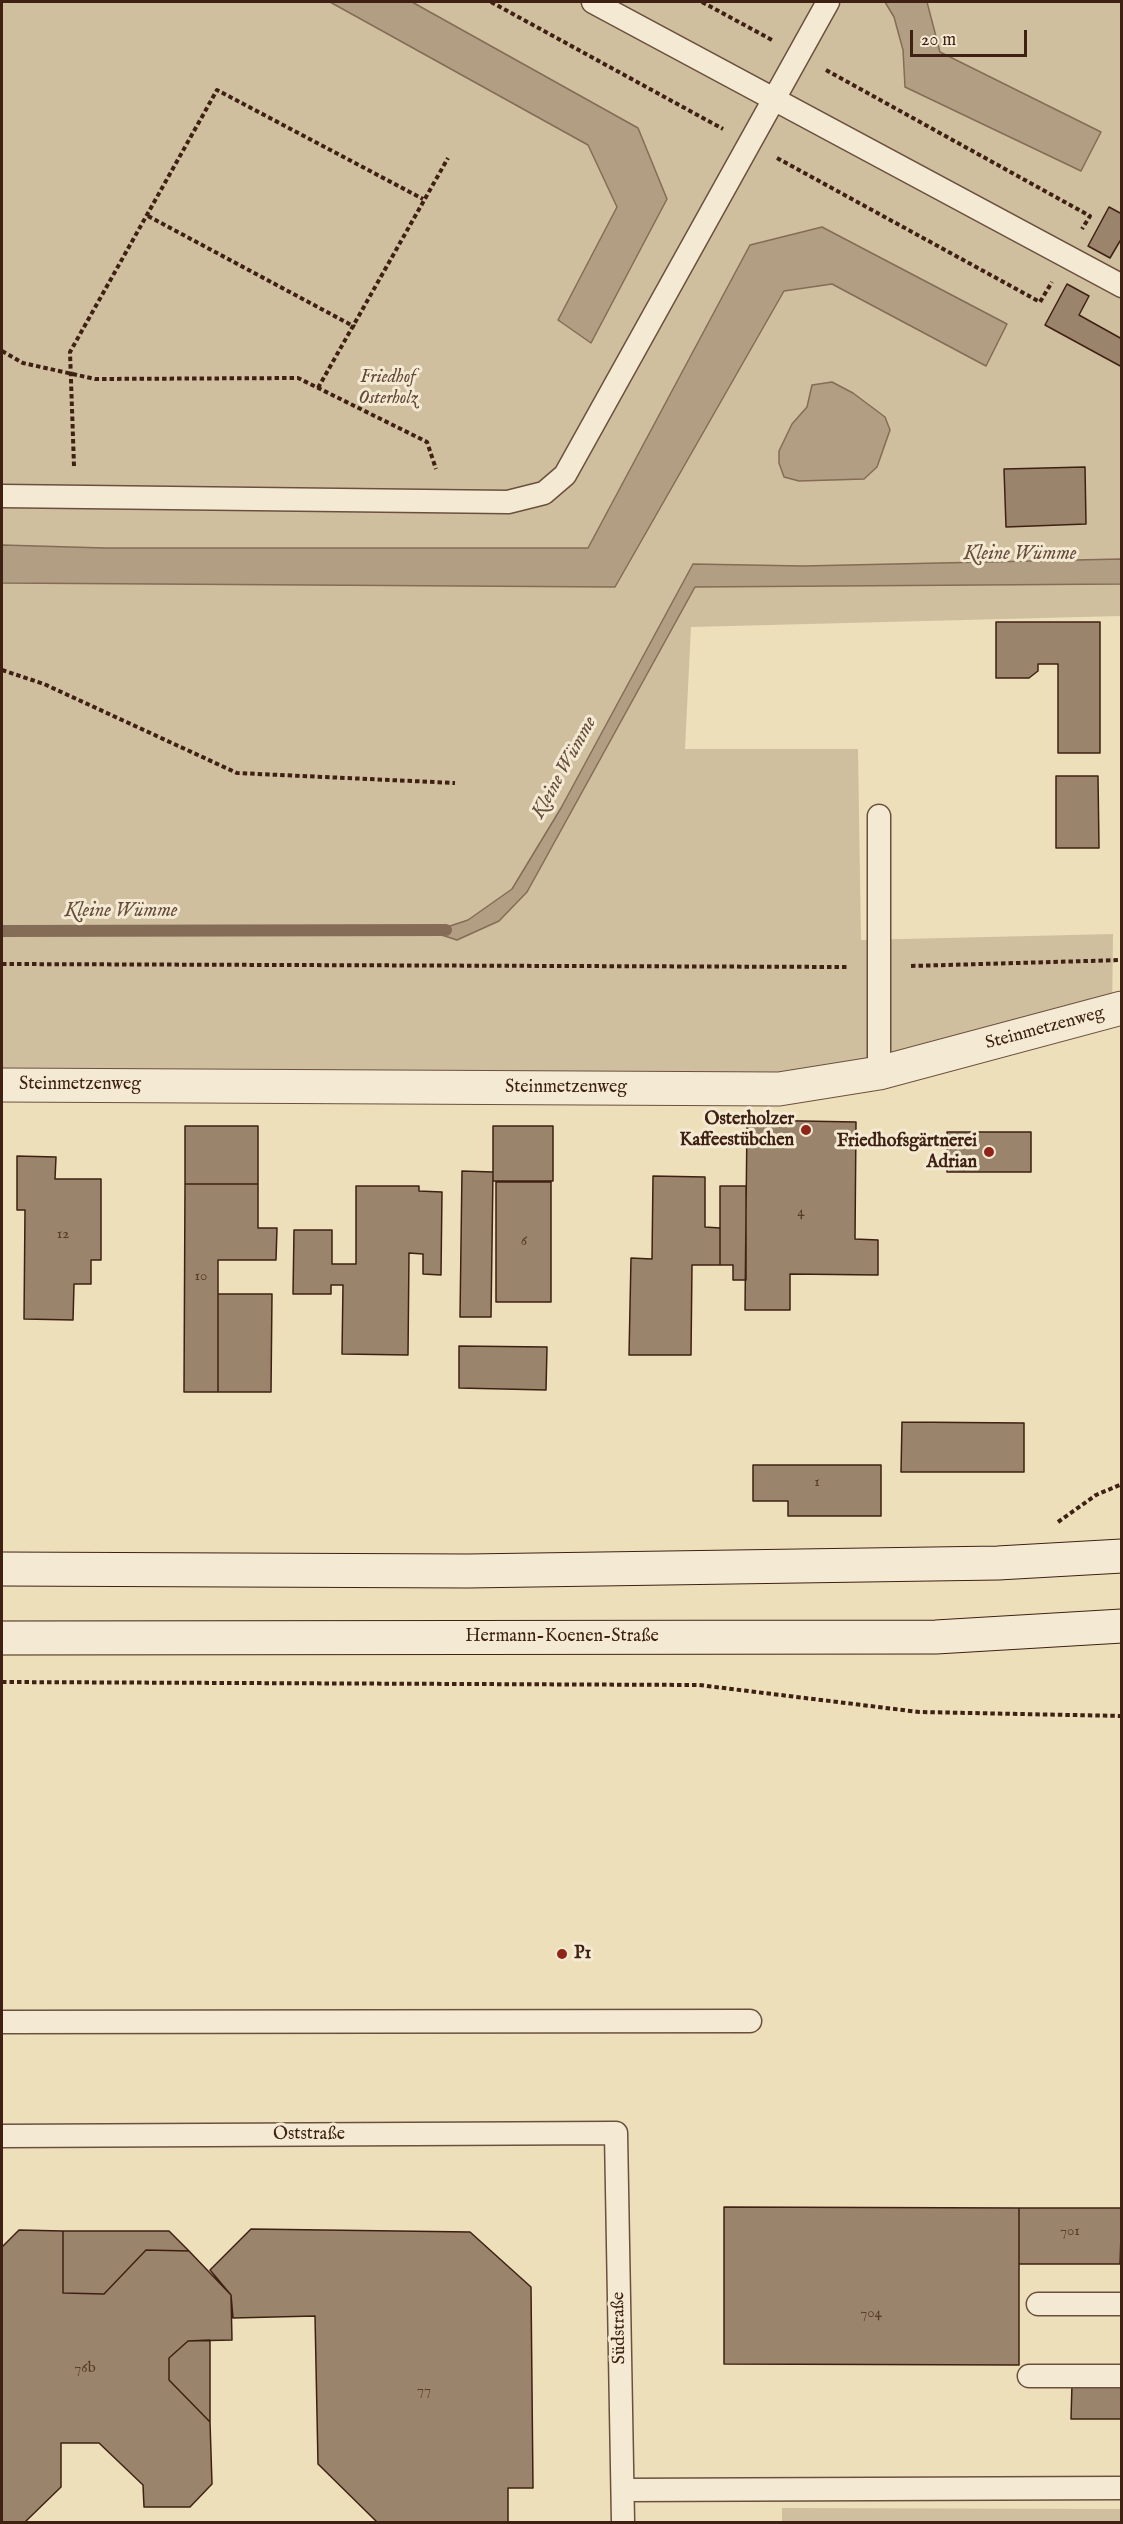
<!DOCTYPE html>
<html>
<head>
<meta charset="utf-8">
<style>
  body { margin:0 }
  #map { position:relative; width:1123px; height:2524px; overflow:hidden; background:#eedfbb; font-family:"IM FELL English",serif }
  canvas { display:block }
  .frame { position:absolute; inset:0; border:3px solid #3f2114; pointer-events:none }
  .scale { position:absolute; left:910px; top:30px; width:117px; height:27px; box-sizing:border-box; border:3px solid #3f2114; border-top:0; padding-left:8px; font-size:18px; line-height:21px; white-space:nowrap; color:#3f2114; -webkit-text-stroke:4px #f4ead3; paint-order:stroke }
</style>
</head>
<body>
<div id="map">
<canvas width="1123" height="2524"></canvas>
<div class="frame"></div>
<div class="scale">20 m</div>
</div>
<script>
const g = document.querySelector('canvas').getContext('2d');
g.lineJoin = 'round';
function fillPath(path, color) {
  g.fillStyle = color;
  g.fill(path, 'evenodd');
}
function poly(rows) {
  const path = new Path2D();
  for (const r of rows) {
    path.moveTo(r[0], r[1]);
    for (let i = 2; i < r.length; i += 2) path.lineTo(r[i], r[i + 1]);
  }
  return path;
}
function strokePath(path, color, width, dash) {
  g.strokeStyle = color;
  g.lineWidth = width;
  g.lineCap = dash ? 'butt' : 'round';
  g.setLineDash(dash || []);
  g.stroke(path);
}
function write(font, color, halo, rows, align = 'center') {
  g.font = font + ' "IM FELL English",serif';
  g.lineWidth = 6;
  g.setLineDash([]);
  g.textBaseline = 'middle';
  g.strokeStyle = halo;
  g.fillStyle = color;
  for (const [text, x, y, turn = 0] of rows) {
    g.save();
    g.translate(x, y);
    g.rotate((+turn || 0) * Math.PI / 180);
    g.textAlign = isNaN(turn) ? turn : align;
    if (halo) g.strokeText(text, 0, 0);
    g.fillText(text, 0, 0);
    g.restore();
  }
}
fillPath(poly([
  [2,2,1121,2,1121,616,691,627,685,749,858,749,861,940,1113,934,1112,1017,863,1085,2,1094],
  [782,2508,1121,2509,1122,2522,782,2522]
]), '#d0bf9f');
const water = poly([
  [330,2,412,2,638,128,667,199,591,343,558,320,617,207,588,145,330,2],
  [885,2,927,2,940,52,1101,132,1081,171,905,87,903,50,894,17,885,2],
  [822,227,1007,324,986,366,832,284,784,291,615,587,2,583,2,545,105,548,588,548,750,245,822,227],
  [832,382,853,393,885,417,890,430,877,467,864,479,799,481,784,477,779,463,779,451,792,424,807,407,812,385,832,382],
  [1121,559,1121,584,695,587,527,892,499,921,457,940,432,932,468,920,512,889,561,808,693,564,803,566,1121,559]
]);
fillPath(water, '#b29e82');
strokePath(water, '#846c56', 1.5);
strokePath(poly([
  [2,931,446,930]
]), '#846c56', 12);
const building = poly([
  [1109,207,1122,214,1122,242,1120,241,1110,258,1088,246,1109,207],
  [1067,284,1089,296,1079,315,1122,339,1122,367,1045,325,1067,284],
  [1085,467,1086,524,1006,527,1004,469,1085,467],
  [996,622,1100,622,1100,753,1058,753,1058,664,1038,664,1038,671,1029,678,996,678,996,622],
  [1056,776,1098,776,1099,848,1056,848,1056,776],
  [747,1120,856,1122,855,1239,878,1240,878,1275,790,1274,790,1310,745,1310,747,1120],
  [185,1126,258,1126,258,1184,185,1184,185,1126],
  [493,1126,553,1126,553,1181,493,1181,493,1126],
  [947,1132,1031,1132,1031,1172,947,1172,947,1132],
  [17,1156,56,1157,55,1179,101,1179,101,1260,91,1260,91,1284,74,1284,73,1320,24,1319,25,1210,17,1210,17,1156],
  [462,1171,493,1172,491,1317,460,1317,462,1171],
  [653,1176,705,1177,705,1227,720,1228,720,1265,692,1265,691,1355,629,1355,631,1258,652,1259,653,1176],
  [496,1182,551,1182,551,1302,496,1302,496,1182],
  [185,1184,258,1184,258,1228,277,1228,276,1260,218,1260,218,1392,184,1392,185,1184],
  [356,1186,419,1186,419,1191,442,1192,441,1275,423,1274,423,1254,409,1253,408,1355,342,1354,343,1285,331,1285,331,1294,293,1294,294,1230,332,1230,332,1264,356,1264,356,1186],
  [720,1186,746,1186,746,1280,733,1280,733,1265,720,1265,720,1186],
  [218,1294,272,1294,271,1392,218,1392,218,1294],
  [459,1346,547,1347,546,1390,459,1388,459,1346],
  [902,1422,1024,1423,1024,1472,901,1472,902,1422],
  [753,1465,881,1465,881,1516,788,1516,788,1501,753,1501,753,1465],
  [724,2207,1019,2208,1019,2365,724,2364,724,2207],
  [1019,2208,1122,2208,1120,2264,1019,2264,1019,2208],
  [251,2229,470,2232,531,2287,533,2488,508,2488,508,2522,377,2522,318,2464,315,2316,233,2318,231,2295,210,2270,251,2229],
  [19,2230,63,2231,63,2293,104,2294,146,2250,189,2251,231,2295,232,2340,188,2341,169,2358,169,2380,210,2422,212,2484,190,2507,144,2507,143,2485,99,2443,61,2443,61,2487,25,2522,2,2522,2,2247,19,2230],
  [63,2231,169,2231,189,2251,146,2250,104,2294,63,2293,63,2231],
  [210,2340,210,2422,169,2380,169,2358,188,2341,210,2340],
  [1072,2384,1122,2384,1122,2419,1071,2419,1072,2384]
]);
fillPath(building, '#9a846b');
strokePath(building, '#3f2114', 1.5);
const service = poly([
  [593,2,1122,286],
  [2,496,508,502,544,493,565,475,828,2],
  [879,816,879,1073],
  [2,2022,750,2021],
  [2,2136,616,2133,623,2522],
  [1038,2304,1122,2304],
  [1029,2376,1122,2376],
  [623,2490,1122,2488]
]);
const minor = poly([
  [2,1085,779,1089,879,1073,1122,1008]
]);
const secondary = poly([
  [2,1569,468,1571,998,1563,1122,1556],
  [2,1638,936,1637,1122,1626]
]);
strokePath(service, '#6b503e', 25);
strokePath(minor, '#6b503e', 35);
strokePath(secondary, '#3f2114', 35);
strokePath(poly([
  [491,2,723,129],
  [702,2,772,40],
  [826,70,1090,216,1082,229],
  [777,158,1040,302,1052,282],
  [148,216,355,327],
  [2,351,23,363,95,379,298,378,427,442,436,469],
  [318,388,448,158],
  [74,466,70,352,217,90,423,199],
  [2,670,44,684,237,773,455,783],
  [2,964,847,967],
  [911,966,1122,960],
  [1058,1522,1096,1495,1122,1484],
  [2,1682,699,1685,919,1712,1122,1716]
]), '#3f2114', 4, [4.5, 3]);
strokePath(service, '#f4ead3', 22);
strokePath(minor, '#f4ead3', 33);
strokePath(secondary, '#f4ead3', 33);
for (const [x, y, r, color] of [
  [806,1130,6,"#8f2418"],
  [989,1152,6,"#8f2418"],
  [562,1954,6,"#8f2418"]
]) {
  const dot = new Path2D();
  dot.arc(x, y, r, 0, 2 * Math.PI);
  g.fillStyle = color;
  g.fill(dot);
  strokePath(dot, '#f4ead3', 2);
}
write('15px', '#563a2a', null, [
  ["4",801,1213],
  ["12",63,1235],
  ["6",524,1242],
  ["10",201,1277],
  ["1",817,1483],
  ["701",1070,2232],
  ["704",871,2314],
  ["76b",85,2369],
  ["77",424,2391]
]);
write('italic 18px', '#634837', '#f4ead3', [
  ["Friedhof",388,378],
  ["Osterholz",388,399]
]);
write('18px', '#3f2114', '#f4ead3', [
  ["Steinmetzenweg",1045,1029,-15],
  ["Steinmetzenweg",80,1085],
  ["Steinmetzenweg",566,1088],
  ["Hermann-Koenen-Straße",562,1637],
  ["Oststraße",309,2135],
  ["Südstraße",620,2328,-91]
]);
write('bold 18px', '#3f2114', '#f4ead3', [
  ["Osterholzer",794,1120],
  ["Kaffeestübchen",794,1141],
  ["Friedhofsgärtnerei",977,1142],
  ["Adrian",977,1163],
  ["P1",574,1954,"left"]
], 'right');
write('italic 20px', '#674d3a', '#f4ead3', [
  ["Kleine Wümme",1020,555],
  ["Kleine Wümme",565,768,-61],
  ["Kleine Wümme",121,912]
]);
</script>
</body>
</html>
